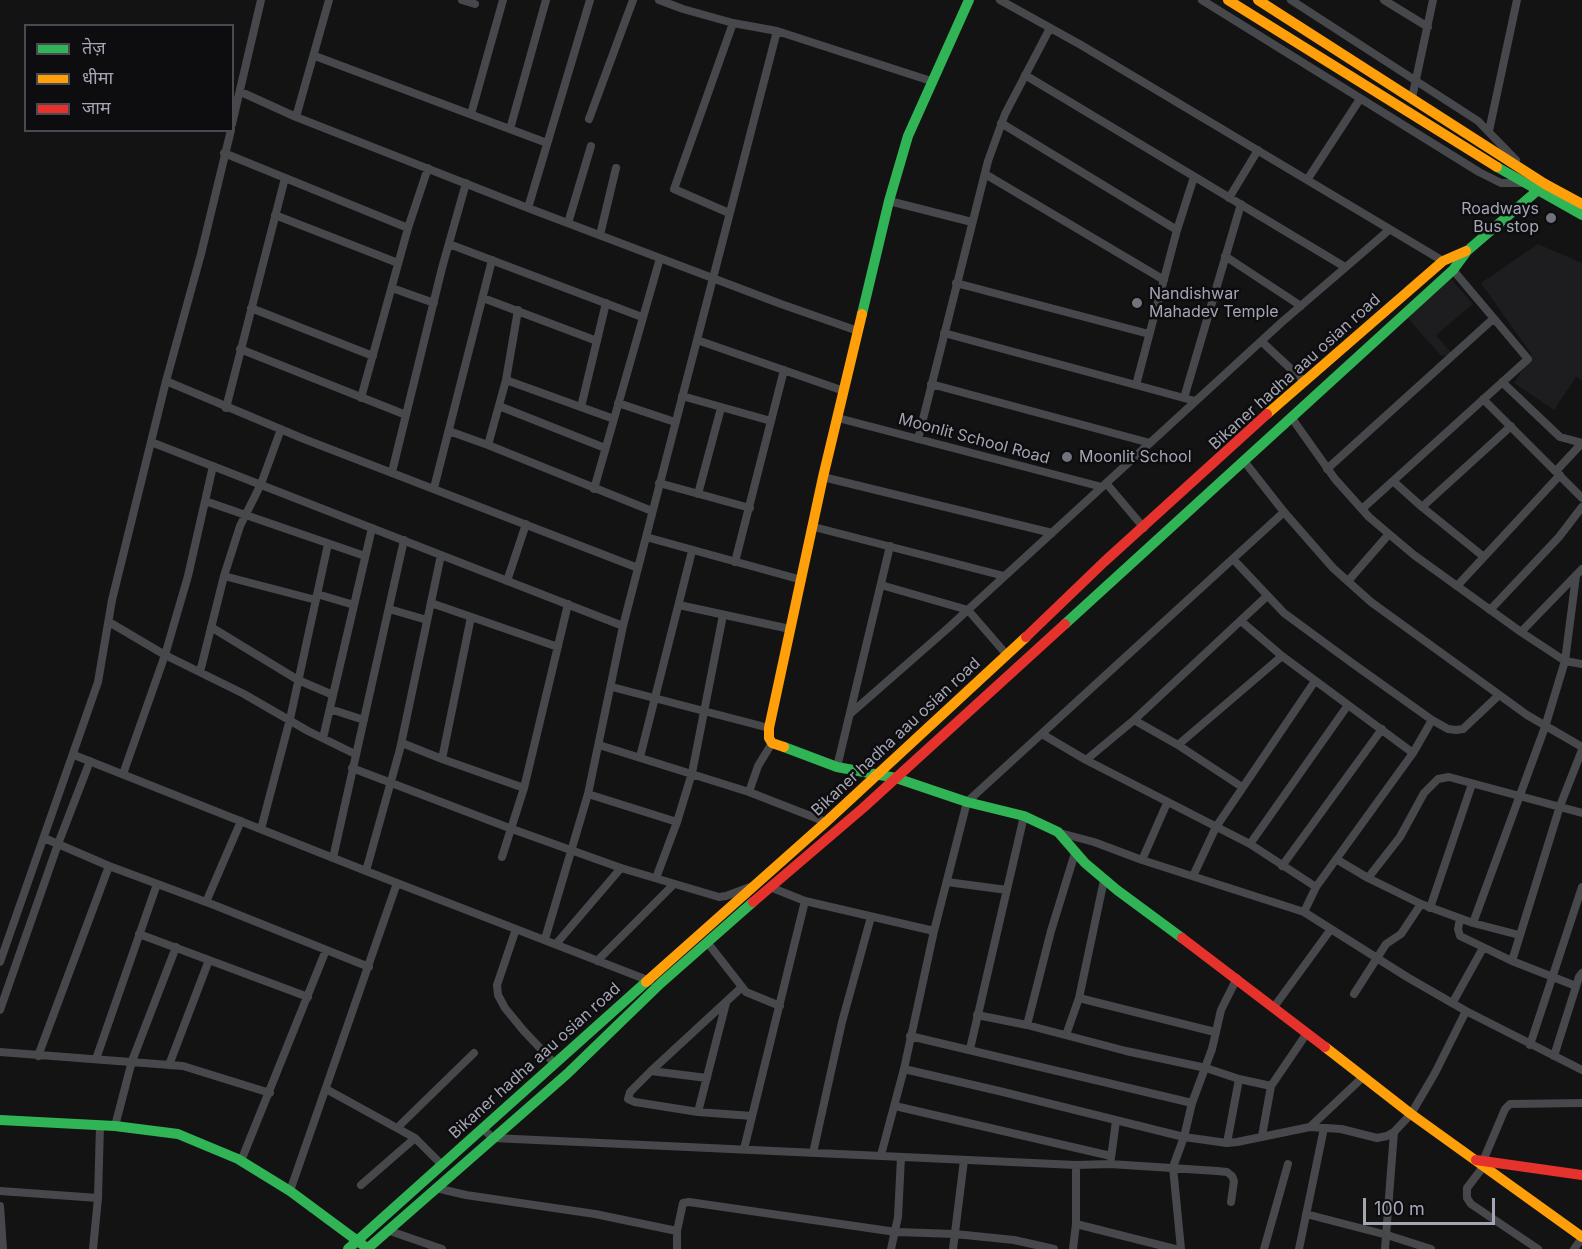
<!DOCTYPE html>
<html>
<head>
<meta charset="utf-8">
<style>
  body { margin:0 }
  #map { position:relative; width:1582px; height:1249px; overflow:hidden; background:#131313; font-family:Inter,"Noto Sans Devanagari",sans-serif }
  canvas { display:block }
  .legend { position:absolute; left:24px; top:24px; width:210px; height:108px; box-sizing:border-box; background:#0d0d0f; border:2px solid #494a51; margin:0; padding:8px 10px; list-style:none; font-size:18px; color:#a4a6b4 }
  .legend li { display:flex; align-items:center; gap:12px; height:30px }
  .legend b { width:30px; border:2px solid #494a51 }
  .scale { position:absolute; left:1363px; top:1198px; width:132px; height:27px; box-sizing:border-box; border:3px solid #a4a6b4; border-top:0; padding-left:8px; font-size:18px; line-height:21px; white-space:nowrap; color:#a4a6b4; -webkit-text-stroke:4px #0d0d0f; paint-order:stroke }
</style>
</head>
<body>
<div id="map">
<canvas width="1582" height="1249"></canvas>
<ul class="legend">
<li><b style="height:8px;background:#30b455"></b>तेज़</li>
<li><b style="height:8px;background:#ff9f0a"></b>धीमा</li>
<li><b style="height:8px;background:#e5322d"></b>जाम</li>
</ul>
<div class="scale">100 m</div>
</div>
<script>
const g = document.querySelector('canvas').getContext('2d');
g.lineJoin = 'round';
function fillPath(path, color) {
  g.fillStyle = color;
  g.fill(path, 'evenodd');
}
function poly(rows) {
  const path = new Path2D();
  for (const r of rows) {
    path.moveTo(r[0], r[1]);
    for (let i = 2; i < r.length; i += 2) path.lineTo(r[i], r[i + 1]);
  }
  return path;
}
function strokePath(path, color, width, dash) {
  g.strokeStyle = color;
  g.lineWidth = width;
  g.lineCap = dash ? 'butt' : 'round';
  g.setLineDash(dash || []);
  g.stroke(path);
}
function write(font, color, halo, rows, align = 'center') {
  g.font = font + ' Inter,sans-serif';
  g.lineWidth = 5;
  g.setLineDash([]);
  g.textBaseline = 'middle';
  g.strokeStyle = halo;
  g.fillStyle = color;
  for (const [text, x, y, turn = 0] of rows) {
    g.save();
    g.translate(x, y);
    g.rotate((+turn || 0) * Math.PI / 180);
    g.textAlign = isNaN(turn) ? turn : align;
    if (halo) g.strokeText(text, 0, 0);
    g.fillText(text, 0, 0);
    g.restore();
  }
}
fillPath(poly([
  [1538,244,1582,263,1582,380,1576,377,1554,410,1514,383,1532,355,1481,283],
  [1451,279,1473,304,1436,335,1453,355,1441,356,1407,317]
]), '#1d1d1f');
strokePath(poly([
  [462,0,475,4],
  [659,0,683,9,733,23,777,31,931,81],
  [1000,0,1081,45,1443,261],
  [1202,0,1479,172,1501,183,1522,183],
  [1291,0,1478,121,1516,160],
  [1384,0,1428,27],
  [315,56,547,143],
  [1025,75,1345,267],
  [241,92,296,117,528,208,781,304,858,331],
  [1412,98,1433,0],
  [471,114,503,0],
  [296,117,329,0],
  [589,119,633,0],
  [1001,123,1177,230],
  [232,124,261,0],
  [510,129,546,0],
  [1489,131,1517,0],
  [224,153,408,228],
  [985,174,1164,280],
  [1307,180,1360,99],
  [1229,198,1258,150],
  [889,201,972,222],
  [528,208,590,0],
  [729,213,674,189,733,23],
  [275,215,398,263],
  [568,223,591,146],
  [600,235,616,168],
  [449,244,642,317],
  [1225,256,1301,306],
  [956,283,1149,334],
  [392,288,434,303],
  [483,298,597,341],
  [251,308,373,356],
  [944,333,1195,401],
  [697,340,844,391],
  [1261,341,1305,382],
  [240,349,406,415],
  [506,380,614,419],
  [166,381,304,439,638,568],
  [1502,382,1560,437,1582,443],
  [931,384,1150,443],
  [1136,385,1177,230,1194,177],
  [682,396,771,421,735,562],
  [361,398,408,228,428,168],
  [1184,398,1241,204],
  [1483,399,1582,498],
  [618,403,675,422],
  [499,406,605,448],
  [581,407,606,303],
  [226,408,285,178],
  [1291,417,1335,479,1369,517,1389,534,1414,555,1521,632,1565,661,1582,664],
  [838,418,1102,487],
  [771,421,784,370],
  [449,431,488,445,652,511],
  [918,439,988,161,1005,114,1050,28],
  [151,442,623,626],
  [488,445,506,380,518,310],
  [1244,461,1284,512,1333,568,1371,602,1527,715,1582,747],
  [1327,469,1493,319],
  [1556,471,1582,443],
  [392,472,442,268,466,183],
  [823,477,1052,533],
  [1393,481,1422,507,1484,557],
  [659,483,750,508],
  [1106,483,1144,528],
  [434,488,492,260],
  [594,489,660,258],
  [698,494,721,408],
  [205,501,365,556],
  [1422,507,1511,426],
  [1362,509,1528,359,1453,270],
  [814,527,1004,576],
  [646,537,802,580],
  [1233,559,1284,613,1352,663,1432,720,1448,729,1456,730,1463,729,1499,695],
  [224,576,316,600],
  [507,581,526,524],
  [1348,581,1389,534],
  [881,585,968,610,1007,655],
  [1457,586,1560,475],
  [317,594,354,605],
  [431,603,558,647],
  [679,605,790,629],
  [389,609,427,620],
  [1490,610,1559,537,1582,507],
  [1241,621,1282,656,1413,753],
  [109,622,165,655,244,694,308,731,355,754],
  [211,627,298,680,333,695],
  [1521,632,1582,569],
  [200,672,224,576,240,526,261,484,281,429],
  [612,687,769,728],
  [330,709,364,720],
  [850,714,947,629,1282,322,1389,230],
  [1134,720,1178,745,1242,787],
  [1042,734,1086,760,1250,844,1316,887],
  [323,738,372,528],
  [402,743,442,759,524,788],
  [599,745,749,792,826,822],
  [1178,745,1282,656],
  [74,755,366,871,650,981],
  [640,757,692,551],
  [442,759,471,617],
  [1086,760,1134,720,1267,596],
  [837,767,890,546],
  [352,768,512,829,621,868,719,897,726,896,750,887],
  [123,774,165,655,188,576,213,466],
  [749,792,758,766,772,743],
  [588,794,677,822],
  [261,829,290,719,328,544],
  [1060,833,1094,842,1142,860,1304,912,1407,977,1466,1011,1582,1070],
  [44,838,109,866,214,905,369,967],
  [1250,844,1348,705],
  [502,857,524,788,568,604],
  [333,858,404,540],
  [1336,859,1368,878,1421,904,1473,923,1519,935],
  [1142,860,1167,803],
  [1282,866,1382,729],
  [366,871,400,749,441,555],
  [1193,876,1216,827,1315,681],
  [656,878,677,822,692,773,723,615],
  [1368,878,1400,837,1424,793,1438,779,1449,777,1582,813],
  [947,882,1007,890],
  [770,887,805,901,934,931],
  [206,902,241,821],
  [1430,908,1472,784],
  [1304,912,1316,887,1413,753,1432,720],
  [1460,919,1458,929,1460,936,1512,961,1576,986],
  [1473,923,1545,727,1565,661,1576,576],
  [516,929,497,985,498,995,505,1008,523,1030,555,1064],
  [139,934,308,997],
  [545,939,588,794,623,626,777,31],
  [707,942,746,992,780,1006],
  [556,944,621,868],
  [597,961,674,884],
  [1512,961,1560,806,1582,750],
  [0,962,98,682,112,600,166,381,201,254,231,130],
  [742,987,651,1071,630,1092,628,1099,635,1102,698,1112,752,1116],
  [1354,994,1386,944,1401,934,1421,904],
  [1079,998,1215,1032],
  [1453,1002,1483,948],
  [1274,1007,1331,929],
  [0,1010,58,844,90,761],
  [977,1015,1027,1025,1126,1051,1206,1068,1239,1079,1271,1086],
  [1027,1025,1051,931,1075,853],
  [1066,1035,1079,998,1104,880],
  [910,1036,1192,1103],
  [1530,1045,1582,887],
  [970,1049,1024,816],
  [0,1052,183,1066,270,1093],
  [38,1056,109,866],
  [1554,1056,1579,977,1582,973],
  [96,1059,157,884],
  [169,1065,209,960],
  [904,1069,999,1091,1184,1137,1227,1143,1237,1142,1310,1127,1341,1129,1377,1138,1387,1136,1394,1132,1411,1114,1435,1073,1466,1011],
  [651,1071,707,1078],
  [326,1089,415,1138,442,1165],
  [895,1106,1111,1156],
  [698,1112,726,1003],
  [115,1126,132,1061,176,947],
  [1310,1127,1363,1077],
  [397,1128,474,1053],
  [483,1129,493,1138,1076,1165,1110,1164,1217,1171,1227,1172,1232,1176,1234,1181,1231,1202],
  [1262,1136,1271,1086,1307,1033],
  [1227,1143,1239,1079],
  [744,1149,805,901],
  [813,1153,842,1022,871,917],
  [881,1155,904,1069,934,931,967,802,1284,512],
  [1111,1158,1116,1121],
  [241,1161,326,950],
  [1483,1161,1505,1109,1510,1104,1582,1103],
  [1483,1167,1467,1188,1467,1198,1471,1204,1538,1249],
  [361,1185,415,1138],
  [436,1188,466,1195,595,1214,677,1231],
  [0,1191,98,1198],
  [290,1191,397,883],
  [0,1206,3,1249],
  [1306,1214,1387,1235,1431,1249],
  [1076,1224,1175,1249],
  [387,1230,442,1249],
  [93,1249,98,1198,100,1125],
  [677,1249,677,1231,683,1203,689,1202,896,1232,955,1234,1014,1240,1054,1249],
  [891,1249,898,1217,901,1157],
  [953,1249,964,1160],
  [1073,1249,1076,1224,1076,1165],
  [1181,1249,1173,1167,1184,1137,1192,1103,1212,1049,1221,1010,1237,978],
  [1264,1249,1288,1164],
  [1299,1249,1324,1128],
  [1385,1249,1394,1132],
  [1574,1249,1582,1238]
]), '#47484b', 8);
strokePath(poly([
  [1497,167,1582,215],
  [862,314,889,201,908,136,969,0],
  [1065,624,1453,270,1467,251,1545,184],
  [784,747,837,767,896,778,967,802,1024,816,1058,832,1085,863,1117,890,1182,938],
  [0,1120,115,1126,178,1134,238,1159,290,1191,363,1245],
  [348,1249,646,982],
  [367,1249,567,1074,661,983,753,902]
]), '#30b455', 10);
strokePath(poly([
  [1228,0,1497,167],
  [1258,0,1545,184,1582,204],
  [1267,414,1443,261,1466,251],
  [784,747,772,743,769,738,769,728,823,477,862,314],
  [646,982,826,822,1026,637],
  [1325,1047,1411,1114,1582,1237]
]), '#ff9f0a', 10);
strokePath(poly([
  [1026,637,1104,562,1267,414],
  [753,902,863,808,1065,624],
  [1182,938,1325,1047],
  [1476,1160,1582,1175]
]), '#e5322d', 10);
for (const [x, y, r, color] of [
  [1551,218,6,"#71737c"],
  [1137,303,6,"#71737c"],
  [1067,457,6,"#71737c"]
]) {
  const dot = new Path2D();
  dot.arc(x, y, r, 0, 2 * Math.PI);
  g.fillStyle = color;
  g.fill(dot);
  strokePath(dot, '#0d0d0f', 2);
}
write('16px', '#a4a6b4', '#0d0d0f', [
  ["Roadways",1539,209,"right"],
  ["Bus stop",1539,227,"right"],
  ["Nandishwar",1149,294],
  ["Mahadev Temple",1149,312],
  ["Moonlit School",1079,457]
], 'left');
write('16px', '#a4a6b4', '#0d0d0f', [
  ["Bikaner hadha aau osian road",1295,372,-42],
  ["Moonlit School Road",974,439,15],
  ["Bikaner hadha aau osian road",896,737,-43],
  ["Bikaner hadha aau osian road",535,1061,-42]
]);
</script>
</body>
</html>
